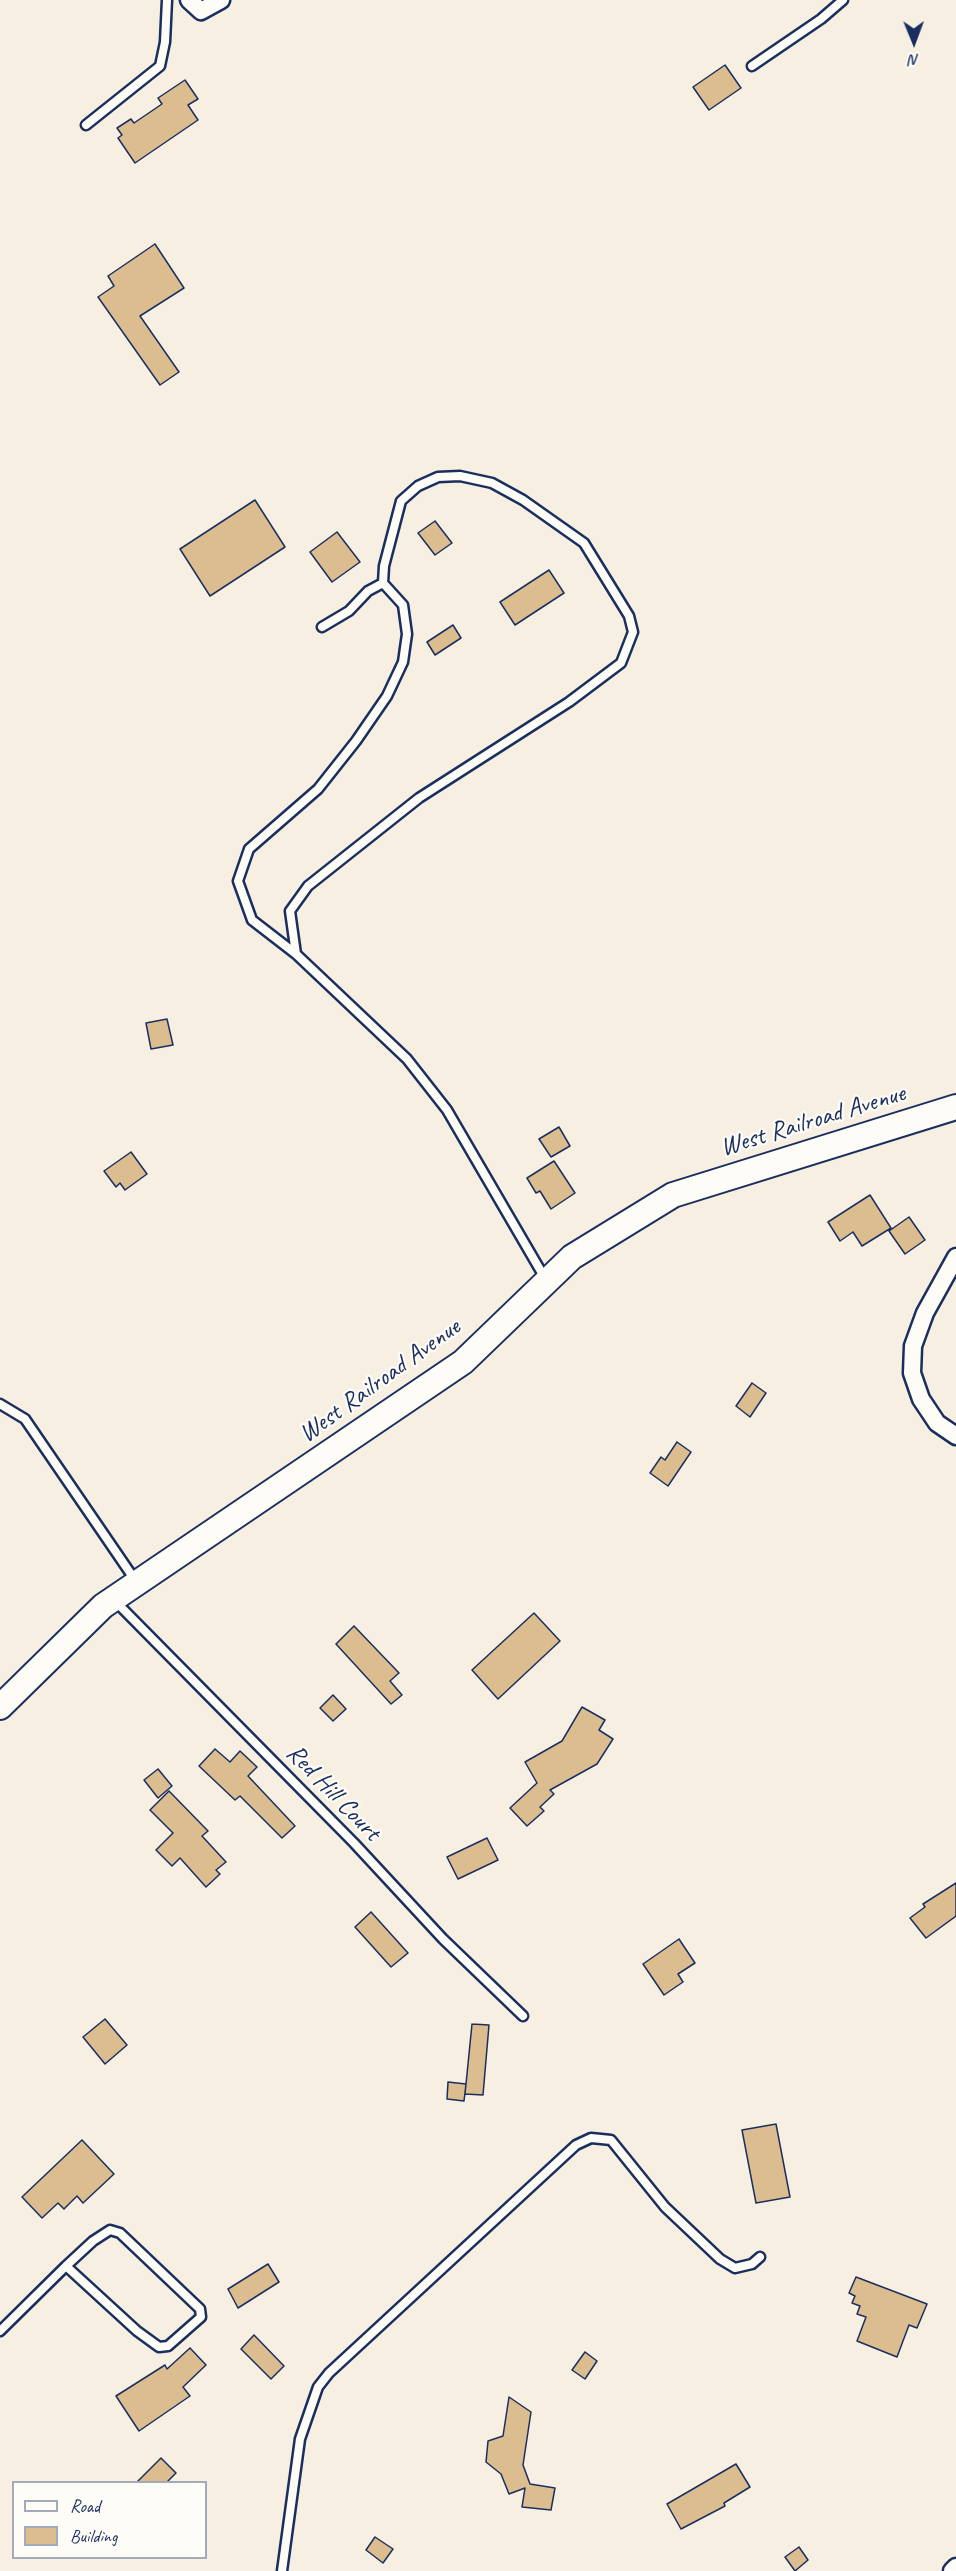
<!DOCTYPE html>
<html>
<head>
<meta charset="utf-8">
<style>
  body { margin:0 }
  #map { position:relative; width:956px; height:2571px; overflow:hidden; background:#f6efe2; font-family:Caveat,sans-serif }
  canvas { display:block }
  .legend { position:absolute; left:12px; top:2481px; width:195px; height:78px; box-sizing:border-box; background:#fdfcf7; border:2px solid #a3aaba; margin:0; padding:8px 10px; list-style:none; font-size:18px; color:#1b2f5e }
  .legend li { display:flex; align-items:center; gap:12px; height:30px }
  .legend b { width:30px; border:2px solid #a3aaba }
  .north { position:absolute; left:884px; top:12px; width:60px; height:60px; -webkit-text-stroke:4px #fdfcf7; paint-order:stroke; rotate:179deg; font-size:16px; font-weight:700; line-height:24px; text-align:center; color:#1b2f5e }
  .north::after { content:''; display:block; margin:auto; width:21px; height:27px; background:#1b2f5e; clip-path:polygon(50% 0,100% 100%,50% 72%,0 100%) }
</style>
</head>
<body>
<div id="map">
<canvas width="956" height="2571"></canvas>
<ul class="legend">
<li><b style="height:8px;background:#fdfcf7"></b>Road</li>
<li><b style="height:16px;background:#dcbd8f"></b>Building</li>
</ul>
<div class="north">N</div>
</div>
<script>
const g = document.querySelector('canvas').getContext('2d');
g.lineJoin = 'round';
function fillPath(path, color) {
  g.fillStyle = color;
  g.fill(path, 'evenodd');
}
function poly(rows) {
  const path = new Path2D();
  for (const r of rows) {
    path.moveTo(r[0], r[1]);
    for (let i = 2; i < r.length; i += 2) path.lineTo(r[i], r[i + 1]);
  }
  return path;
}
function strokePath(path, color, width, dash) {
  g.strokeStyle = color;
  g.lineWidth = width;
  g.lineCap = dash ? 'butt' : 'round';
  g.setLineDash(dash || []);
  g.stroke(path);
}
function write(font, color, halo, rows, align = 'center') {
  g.font = font + ' Caveat,sans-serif';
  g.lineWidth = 4.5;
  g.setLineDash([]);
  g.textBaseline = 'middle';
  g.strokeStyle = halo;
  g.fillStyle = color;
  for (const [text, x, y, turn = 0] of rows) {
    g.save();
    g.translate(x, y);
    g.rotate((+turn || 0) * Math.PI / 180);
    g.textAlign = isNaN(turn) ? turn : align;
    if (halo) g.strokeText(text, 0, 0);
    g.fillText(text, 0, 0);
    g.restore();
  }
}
const building = poly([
  [725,65,741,88,709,110,693,87,725,65],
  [185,80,198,99,188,105,198,120,135,163,118,138,122,135,117,128,131,119,134,123,162,104,158,98,185,80],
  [155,244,184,288,140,316,179,372,160,385,98,297,114,286,108,276,155,244],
  [255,500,285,547,210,596,180,549,255,500],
  [435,521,452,543,435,555,418,533,435,521],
  [337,532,360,562,332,582,310,552,337,532],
  [549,570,564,593,515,625,500,602,549,570],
  [453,625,461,638,435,655,427,642,453,625],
  [167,1019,173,1045,151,1049,146,1023,167,1019],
  [559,1127,570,1146,551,1157,539,1139,559,1127],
  [131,1152,147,1174,125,1190,120,1183,116,1187,104,1171,131,1152],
  [554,1161,575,1193,551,1209,540,1191,536,1193,527,1178,554,1161],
  [870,1195,891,1228,862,1246,853,1232,840,1241,828,1222,870,1195],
  [909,1217,925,1240,905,1254,889,1231,909,1217],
  [752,1383,766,1393,750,1417,736,1406,752,1383],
  [677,1442,691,1452,668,1486,650,1473,661,1457,665,1460,677,1442],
  [534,1613,560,1641,498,1699,472,1670,534,1613],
  [354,1626,399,1673,390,1681,402,1695,391,1704,336,1644,354,1626],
  [333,1695,346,1709,333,1721,320,1708,333,1695],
  [582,1707,605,1720,599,1730,613,1739,597,1764,550,1790,554,1794,540,1807,544,1811,527,1826,510,1808,537,1783,525,1762,562,1741,582,1707],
  [215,1749,230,1762,240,1751,257,1767,248,1776,295,1826,282,1838,240,1796,235,1800,199,1766,215,1749],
  [158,1769,172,1786,158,1798,144,1780,158,1769],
  [169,1791,208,1831,202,1836,226,1862,216,1870,220,1874,206,1887,180,1858,172,1866,156,1850,173,1833,150,1810,169,1791],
  [487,1838,498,1860,458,1879,447,1857,487,1838],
  [956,1883,956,1916,926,1938,910,1918,925,1907,923,1904,956,1883],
  [371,1912,408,1953,391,1967,355,1927,371,1912],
  [679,1939,695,1963,678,1974,683,1982,664,1995,643,1964,679,1939],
  [105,2019,127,2045,105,2064,83,2037,105,2019],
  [472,2024,489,2025,483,2095,465,2094,472,2024],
  [448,2082,466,2084,464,2101,447,2099,448,2082],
  [776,2124,790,2197,756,2203,742,2130,776,2124],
  [82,2140,114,2174,83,2203,77,2196,64,2209,58,2203,42,2218,22,2197,82,2140],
  [268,2264,279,2282,238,2308,228,2289,268,2264],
  [856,2277,927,2304,917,2328,909,2325,897,2357,857,2341,866,2317,857,2314,860,2306,852,2303,855,2296,849,2293,856,2277],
  [254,2335,284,2366,271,2379,241,2349,254,2335],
  [190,2348,206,2365,183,2387,190,2396,139,2431,116,2396,165,2365,167,2369,190,2348],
  [585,2352,597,2361,585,2379,572,2370,585,2352],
  [509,2397,531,2412,523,2465,530,2484,555,2488,551,2510,522,2507,525,2488,509,2494,501,2474,486,2462,488,2441,503,2436,509,2397],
  [161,2458,176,2473,167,2482,137,2482,161,2458],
  [736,2464,750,2487,724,2503,725,2506,681,2529,667,2504,736,2464],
  [375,2537,393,2549,383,2563,366,2550,375,2537],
  [799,2547,808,2560,795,2571,785,2557,799,2547]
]);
fillPath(building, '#dcbd8f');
strokePath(building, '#1b2f5e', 1.5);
const lane = poly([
  [752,66,821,19,843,0],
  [86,125,160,66,165,42,167,0],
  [383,583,384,566,401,501,418,486,438,477,460,476,492,483,523,500,584,543,629,616,633,632,621,663,569,702,419,798,308,886,290,911,296,954,407,1059,447,1110,546,1280],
  [296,954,252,920,238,881,249,849,318,789,356,741,387,696,403,662,407,634,403,605,383,583,368,591,349,611,322,627],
  [0,1404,25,1419,135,1580],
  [116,1602,354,1843,443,1939,523,2016],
  [0,2331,66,2266,93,2241,110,2230,120,2233,200,2309,201,2317,168,2346,159,2347,137,2331,66,2266],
  [282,2571,300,2439,318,2387,329,2373,576,2145,591,2138,611,2140,665,2207,720,2259,735,2268,752,2264,760,2257]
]);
const street = poly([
  [189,0,201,11,221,0],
  [956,1257,925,1313,913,1346,912,1373,921,1399,937,1423,956,1436],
  [952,2571,956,2567]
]);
const secondary = poly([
  [0,1707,103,1606,463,1362,572,1257,673,1195,956,1107]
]);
strokePath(lane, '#1b2f5e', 13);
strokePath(street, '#1b2f5e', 21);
strokePath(secondary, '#1b2f5e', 28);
strokePath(lane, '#fdfcf7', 8);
strokePath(street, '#fdfcf7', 16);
strokePath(secondary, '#fdfcf7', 24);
write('26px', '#1b2f5e', '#fdfcf7', [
  ["West Railroad Avenue",813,1121,-17],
  ["West Railroad Avenue",380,1381,-36],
  ["Red Hill Court",333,1793,46]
]);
</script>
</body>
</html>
